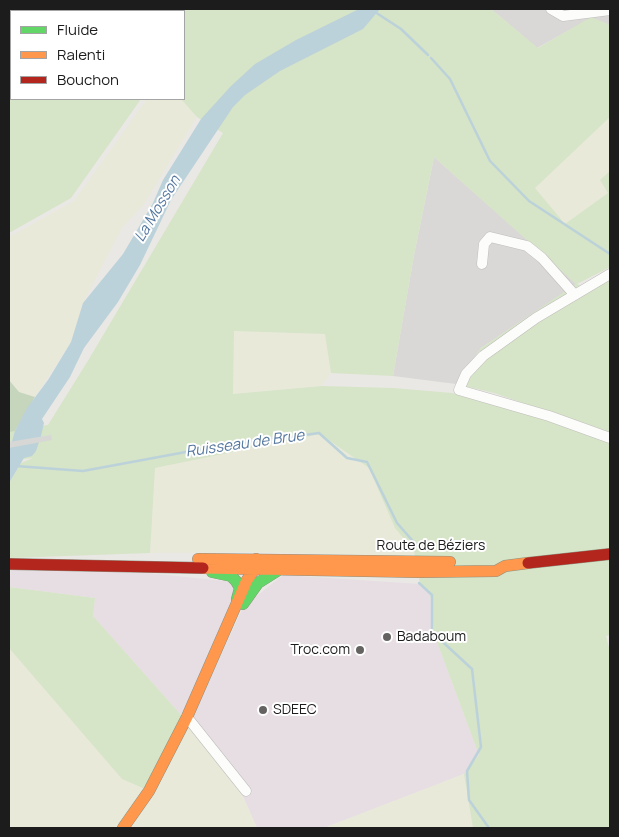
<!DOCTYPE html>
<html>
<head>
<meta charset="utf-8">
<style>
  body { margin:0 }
  #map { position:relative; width:619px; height:837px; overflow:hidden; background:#eae8e5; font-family:Manrope,sans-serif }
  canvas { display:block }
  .frame { position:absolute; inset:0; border:10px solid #1c1c1c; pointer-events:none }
  .legend { position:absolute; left:10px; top:10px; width:175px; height:90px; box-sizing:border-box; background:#fff; border:1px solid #a4a4a4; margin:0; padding:6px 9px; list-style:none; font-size:15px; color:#1c1c1c }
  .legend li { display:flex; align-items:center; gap:10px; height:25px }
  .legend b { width:25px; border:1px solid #a4a4a4 }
</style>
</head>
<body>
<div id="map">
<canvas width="619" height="837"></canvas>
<div class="frame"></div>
<ul class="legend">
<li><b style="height:6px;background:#63d668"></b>Fluide</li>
<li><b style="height:6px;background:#ff974d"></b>Ralenti</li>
<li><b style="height:6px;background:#b3261e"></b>Bouchon</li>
</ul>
</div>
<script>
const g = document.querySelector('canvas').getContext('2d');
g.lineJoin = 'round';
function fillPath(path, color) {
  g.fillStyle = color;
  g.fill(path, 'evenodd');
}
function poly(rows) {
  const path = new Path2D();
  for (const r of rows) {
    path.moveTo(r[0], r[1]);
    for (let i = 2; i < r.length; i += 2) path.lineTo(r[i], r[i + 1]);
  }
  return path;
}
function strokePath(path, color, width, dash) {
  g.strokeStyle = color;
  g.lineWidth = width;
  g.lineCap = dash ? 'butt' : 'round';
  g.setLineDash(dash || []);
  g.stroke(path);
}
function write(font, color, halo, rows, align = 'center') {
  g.font = font + ' Manrope,sans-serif';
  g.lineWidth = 4;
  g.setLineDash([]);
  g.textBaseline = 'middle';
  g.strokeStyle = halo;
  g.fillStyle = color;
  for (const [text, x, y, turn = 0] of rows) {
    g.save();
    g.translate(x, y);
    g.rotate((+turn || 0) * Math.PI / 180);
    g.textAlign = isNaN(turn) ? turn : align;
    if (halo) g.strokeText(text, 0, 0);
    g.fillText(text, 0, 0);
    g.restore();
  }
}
fillPath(poly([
  [491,9,610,9,610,25,591,18,537,48],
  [434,157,577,284,481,348,456,384,393,376,414,255]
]), '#d9d8d6');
fillPath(poly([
  [11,568,148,573,244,583,182,716,93,616,95,598,9,587],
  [283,575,420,584,430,591,434,634,479,755,464,774,324,828,257,828,241,792,192,719,243,607]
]), '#e7dee3');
fillPath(poly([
  [147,99,181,99,197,117,144,204,122,228,83,303,71,342,35,397,19,392,9,380,9,237,74,201],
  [610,117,610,171,600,180,608,193,565,224,535,188],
  [234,331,326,334,331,373,322,386,233,394],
  [320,434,369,468,395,528,414,551,415,556,250,552,150,553,155,468],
  [9,648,122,779,145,789,118,828,9,828],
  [192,719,241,792,257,828,130,828],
  [464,774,473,828,324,828]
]), '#e8e9d9');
fillPath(poly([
  [9,9,69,9,71,11,73,9,491,9,538,48,591,17,610,25,610,117,535,188,565,224,608,193,600,180,610,171,610,267,577,284,590,290,610,278,610,433,494,393,456,384,481,348,576,284,434,157,414,255,393,376,331,373,325,334,234,331,233,394,322,386,393,388,452,393,532,414,579,430,610,444,610,635,606,636,610,651,610,828,473,828,464,774,479,755,434,634,430,591,420,584,414,551,395,528,369,468,320,434,155,468,150,553,9,558,9,483,21,463,33,458,9,461,9,431,48,425,89,359,223,133,197,117,181,99,184,99,184,11,11,11,11,99,141,99,71,198,9,233],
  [9,587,95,598,93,616,182,716,145,789,122,779,9,648]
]), '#d6e4c7');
fillPath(poly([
  [9,380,19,392,35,397,15,431,9,432]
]), '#c5d6bd');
fillPath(poly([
  [359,9,380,9,363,29,280,71,245,95,233,107,171,200,140,265,118,302,84,348,70,377,42,419,44,423,41,436,36,451,32,456,24,458,9,483,9,452,15,431,27,408,48,380,71,342,83,303,123,254,153,203,163,180,201,119,231,86,255,64,296,40]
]), '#bcd2da');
fillPath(poly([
  [51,435,52,440,9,448,9,442]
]), '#d7d7d5');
strokePath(poly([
  [375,12,401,29,428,55],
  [431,58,450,79,490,161,529,201,610,254],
  [16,466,83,471,202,449,319,433,347,458,367,462,397,523,419,548],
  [419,583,432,595,432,632,472,669,481,747,467,771,469,800,489,828]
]), '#bcd2da', 2.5);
const street = poly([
  [551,9,563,16,610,10],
  [482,264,484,244,490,237,527,246,542,258,574,294],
  [610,274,536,318,483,356,466,374,459,390,549,416,610,438],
  [187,717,246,791]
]);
const fast = poly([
  [212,572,231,576,236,581,240,588,237,599],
  [243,604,258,583,277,571]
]);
const slow = poly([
  [198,559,450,562],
  [203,568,419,572,496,571,505,566,528,563],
  [123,828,149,791,187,717,247,580,254,570,256,559]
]);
const jam = poly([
  [528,563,610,554],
  [9,564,203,568]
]);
strokePath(street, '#c0bfbd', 11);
strokePath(fast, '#8f917f', 12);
strokePath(slow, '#8f917f', 12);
strokePath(jam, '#8f917f', 12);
strokePath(street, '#fcfcfb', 10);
strokePath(fast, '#63d668', 11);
strokePath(slow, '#ff974d', 11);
strokePath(jam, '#b3261e', 11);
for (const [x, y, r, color] of [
  [387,637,5,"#646362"],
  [360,650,5,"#646362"],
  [263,710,5,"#646362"]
]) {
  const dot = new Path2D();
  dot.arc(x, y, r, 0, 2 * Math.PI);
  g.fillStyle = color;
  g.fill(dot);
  strokePath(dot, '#fff', 2);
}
write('14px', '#1c1c1c', '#fff', [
  ["Route de Béziers",431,546]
]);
write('14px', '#1c1c1c', '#fff', [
  ["Badaboum",397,637],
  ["Troc.com",350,650,"right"],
  ["SDEEC",273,710]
], 'left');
write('italic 15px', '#55779f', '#fff', [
  ["La Mosson",158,209,-59],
  ["Ruisseau de Brue",245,444,-8]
]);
</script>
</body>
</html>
